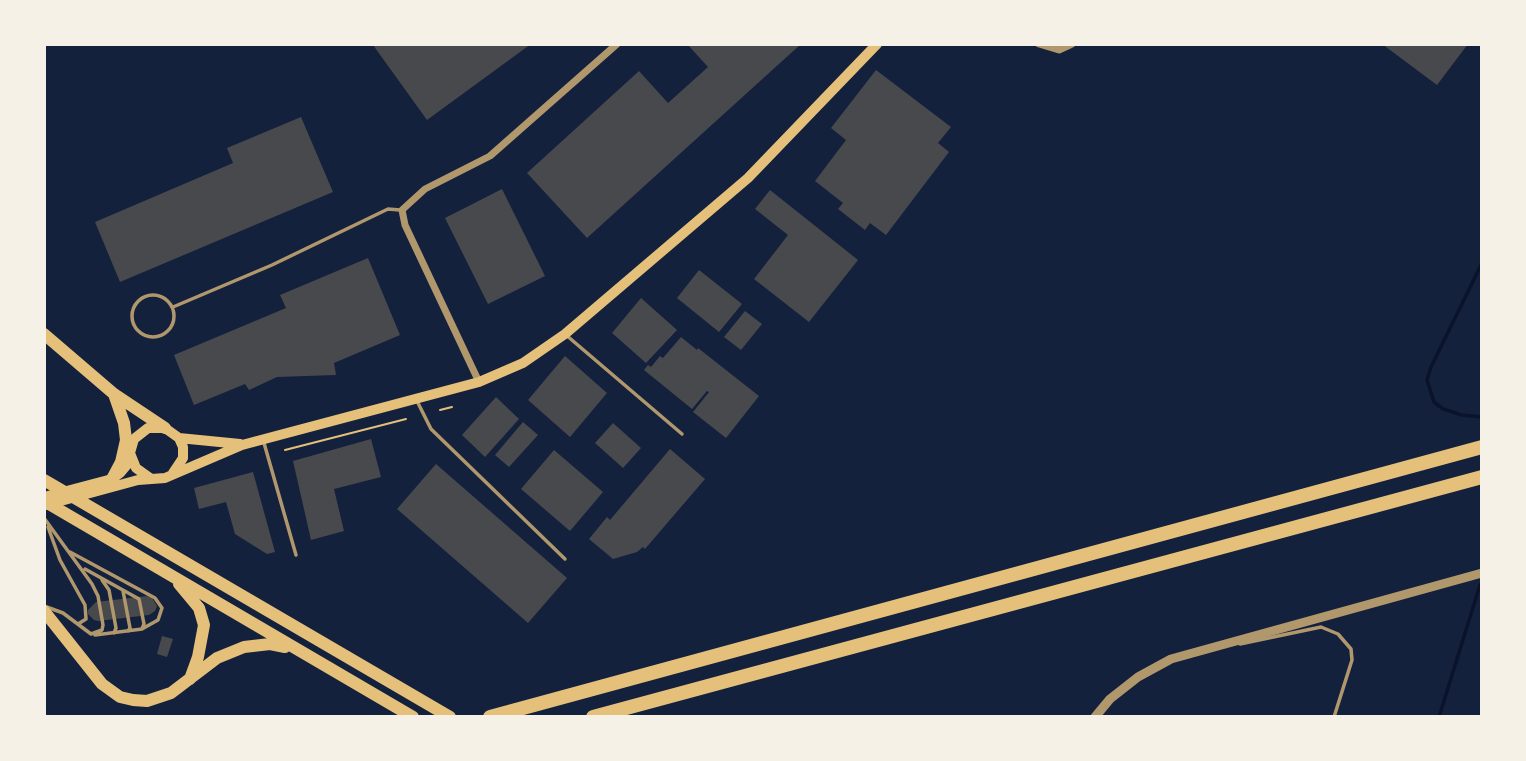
<!DOCTYPE html>
<html>
<head>
<meta charset="utf-8">
<style>
  body { margin:0 }
  #map { position:relative; width:1526px; height:761px; overflow:hidden; background:#14213d; font-family:"Nunito Sans",sans-serif }
  canvas { display:block }
  .frame { position:absolute; inset:0; border:46px solid #f6f1e7; pointer-events:none }
</style>
</head>
<body>
<div id="map">
<canvas width="1526" height="761"></canvas>
<div class="frame"></div>
</div>
<script>
const g = document.querySelector('canvas').getContext('2d');
g.lineJoin = 'round';
function poly(rows) {
  const path = new Path2D();
  for (const r of rows) {
    if (r.length === 3) {
      path.moveTo(r[0] + r[2], r[1]);
      path.arc(r[0], r[1], r[2], 0, 2 * Math.PI);
      continue;
    }
    path.moveTo(r[0], r[1]);
    for (let i = 2; i < r.length; i += 2) path.lineTo(r[i], r[i + 1]);
  }
  return path;
}
function strokePath(path, color, width, dash) {
  g.strokeStyle = color;
  g.lineWidth = width;
  g.lineCap = dash ? 'butt' : 'round';
  g.setLineDash(dash || []);
  g.stroke(path);
}
function fillPath(path, color) {
  g.fillStyle = color;
  g.fill(path, 'evenodd');
}
strokePath(poly([
  [1482,263,1431,367,1427,380,1434,402,1443,409,1462,415,1482,417],
  [1439,717,1480,585]
]), '#0b132b', 3.5);
fillPath(poly([
  [375,44,531,44,427,120,373,45],
  [687,44,801,44,587,238,527,173,639,71,668,103,708,67],
  [1382,44,1468,44,1437,85],
  [876,70,951,127,938,143,949,152,886,235,870,223,865,230,838,209,843,203,815,181,846,140,831,128],
  [301,117,333,192,120,282,95,222,233,163,227,148],
  [502,189,545,276,488,304,445,218],
  [770,190,858,260,809,322,754,279,788,235,755,209],
  [368,258,400,335,334,363,336,375,277,377,249,390,245,384,194,405,174,355,286,308,280,295],
  [699,270,742,304,719,332,677,298],
  [641,298,677,330,646,363,612,333],
  [745,311,762,324,741,350,724,337],
  [681,337,697,350,698,348,759,396,726,438,693,412,709,392,707,391,692,409,644,370,648,365,651,367,660,356,663,358],
  [565,356,607,393,570,437,528,400],
  [496,397,519,419,485,457,462,435],
  [523,422,538,435,509,467,495,455],
  [613,423,641,448,623,468,595,443],
  [371,439,381,477,334,489,344,531,311,540,293,461],
  [670,449,705,479,645,549,643,547,637,552,613,559,589,539,607,517,610,520],
  [554,450,603,492,570,531,521,489],
  [436,464,567,578,528,623,397,509],
  [253,472,275,552,267,554,235,534,226,502,199,509,194,488],
  [147,596,152,598,157,606,155,611,149,615,98,621,94,620,88,614,88,610,96,602],
  [162,636,173,639,167,657,157,654]
]), '#48494c');
strokePath(poly([
  [440,410,452,407],
  [285,450,406,419]
]), '#e5c07b', 2);
strokePath(poly([
  [153,316,21],
  [173,307,272,265,388,209,400,210],
  [566,335,682,434],
  [417,401,431,429,565,559],
  [264,443,296,555],
  [44,518,92,584,98,596,103,625,102,630,91,634,63,613,44,606],
  [48,527,60,560,85,605,86,619,78,624],
  [70,552,155,598,162,608,158,620,142,629,95,635],
  [85,569,139,599,144,624,142,629],
  [102,580,109,590,116,628,114,633],
  [123,591,130,628,128,631],
  [1240,644,1321,627,1338,634,1351,649,1352,660,1334,717]
]), '#b1986c', 3.5);
strokePath(poly([
  [1039,44,1059,50,1072,44],
  [479,382,405,225,402,210,425,189,490,156,617,44]
]), '#b1986c', 7);
strokePath(poly([
  [1095,717,1110,699,1138,677,1171,659,1482,573]
]), '#b1986c', 9);
strokePath(poly([
  [179,438,240,444],
  [150,478,136,468,130,453,134,439,148,428,165,428,179,438,183,447,183,458,173,473],
  [44,497,112,479,120,473,131,460],
  [46,505,138,480,165,478,242,445,479,382,523,363,565,334,748,178,877,44]
]), '#e5c07b', 10);
strokePath(poly([
  [44,334,114,394,165,428],
  [112,479,121,462,126,440,124,423,114,394],
  [44,480,450,717],
  [44,501,413,717],
  [179,584,199,608,204,625,198,657,190,679],
  [44,611,102,684,120,697,133,700,147,701,171,693,217,658,244,647,270,644,285,647]
]), '#e5c07b', 12);
strokePath(poly([
  [490,717,1482,447],
  [593,717,1482,477]
]), '#e5c07b', 14);
</script>
</body>
</html>
